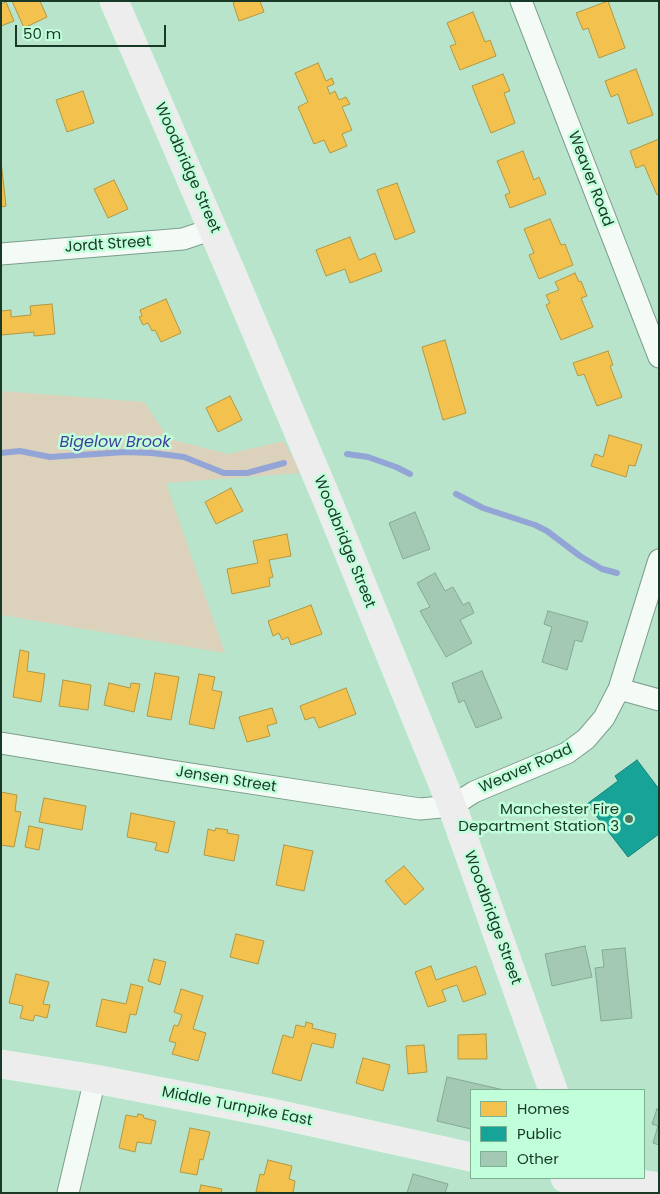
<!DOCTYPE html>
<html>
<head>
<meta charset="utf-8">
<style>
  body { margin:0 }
  #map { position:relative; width:660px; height:1194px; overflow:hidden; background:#b8e4cb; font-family:Poppins,sans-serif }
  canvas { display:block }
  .frame { position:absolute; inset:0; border:2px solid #193928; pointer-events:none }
  .legend { position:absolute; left:470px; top:1089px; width:175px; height:90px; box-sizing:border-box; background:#c1ffdb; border:1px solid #7eb093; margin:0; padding:6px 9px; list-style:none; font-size:15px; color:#193928 }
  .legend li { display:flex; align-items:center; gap:10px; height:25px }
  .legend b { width:25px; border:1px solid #7eb093 }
  .scale { position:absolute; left:15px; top:25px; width:151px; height:22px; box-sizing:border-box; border:2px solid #193928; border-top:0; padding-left:6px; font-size:15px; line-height:18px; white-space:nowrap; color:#193928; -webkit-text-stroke:4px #c1ffdb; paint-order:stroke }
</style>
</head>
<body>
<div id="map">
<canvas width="660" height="1194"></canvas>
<div class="frame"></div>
<ul class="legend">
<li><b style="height:14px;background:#f2c14e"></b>Homes</li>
<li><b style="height:14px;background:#17a398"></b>Public</li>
<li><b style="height:14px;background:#a3c9b4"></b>Other</li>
</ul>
<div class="scale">50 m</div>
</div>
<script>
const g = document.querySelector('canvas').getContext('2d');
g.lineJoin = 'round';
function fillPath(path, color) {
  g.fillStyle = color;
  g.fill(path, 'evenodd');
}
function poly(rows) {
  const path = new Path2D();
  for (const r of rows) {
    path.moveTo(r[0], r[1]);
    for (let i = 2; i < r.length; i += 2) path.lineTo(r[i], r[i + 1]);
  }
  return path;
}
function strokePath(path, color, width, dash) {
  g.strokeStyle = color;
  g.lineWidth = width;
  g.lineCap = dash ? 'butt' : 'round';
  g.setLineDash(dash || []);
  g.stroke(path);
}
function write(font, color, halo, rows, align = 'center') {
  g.font = font + ' Poppins,sans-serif';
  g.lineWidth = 5;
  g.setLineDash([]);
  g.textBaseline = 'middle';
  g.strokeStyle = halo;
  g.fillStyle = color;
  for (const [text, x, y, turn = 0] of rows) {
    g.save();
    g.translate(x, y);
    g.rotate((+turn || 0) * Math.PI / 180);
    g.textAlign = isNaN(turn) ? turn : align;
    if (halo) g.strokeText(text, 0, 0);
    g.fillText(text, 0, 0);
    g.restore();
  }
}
fillPath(poly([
  [1,391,144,402,169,439,228,454,284,441,301,473,166,483,225,653,1,615]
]), '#dcd1bb');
const homes = poly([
  [12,1,40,1,47,17,24,28,12,1],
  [260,1,264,12,239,21,233,3,236,1,260,1],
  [608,1,625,48,599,58,588,28,583,30,576,13,608,1],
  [6,2,14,21,1,26,1,4,6,2],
  [473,12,485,42,490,40,496,56,460,70,450,46,456,44,447,23,473,12],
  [318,63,326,81,332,78,334,84,327,87,330,94,335,91,339,100,346,97,350,104,342,107,352,130,342,134,347,146,330,153,324,140,314,144,298,107,308,102,295,73,318,63],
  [636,69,653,115,628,124,618,94,611,97,605,81,636,69],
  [503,74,510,91,504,93,515,123,491,133,472,86,503,74],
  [83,91,94,123,67,132,56,100,83,91],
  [659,139,659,194,657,195,644,165,636,168,630,151,659,139],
  [523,151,534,180,539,177,546,194,510,208,505,195,510,193,497,161,523,151],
  [1,161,6,206,1,207,1,161],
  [114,180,128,209,108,218,94,189,114,180],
  [397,183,415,232,395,240,377,190,397,183],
  [550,219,561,245,565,244,573,265,539,279,529,255,534,253,524,229,550,219],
  [350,237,359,260,375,253,382,271,350,283,345,269,326,276,316,250,350,237],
  [575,273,579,282,581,281,587,296,581,298,593,327,561,340,546,305,550,303,546,295,559,290,555,282,575,273],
  [166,299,181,333,161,342,155,330,152,331,148,323,143,325,139,317,142,316,140,310,166,299],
  [52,304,55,334,34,336,34,332,1,335,1,311,11,310,11,317,31,315,30,306,52,304],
  [445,340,466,413,443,420,422,347,445,340],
  [608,351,613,365,610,366,622,397,597,406,584,374,578,376,573,363,608,351],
  [230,396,242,420,218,432,206,408,230,396],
  [609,435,642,445,635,466,629,465,626,477,591,466,595,454,603,457,609,435],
  [231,488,243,511,216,524,205,502,231,488],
  [287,534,291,556,269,560,273,577,269,578,270,586,232,594,227,569,258,563,253,541,287,534],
  [311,605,322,634,291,645,288,637,282,640,279,633,273,636,268,621,311,605],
  [20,650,29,652,27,671,45,674,41,702,13,697,20,650],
  [155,673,179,677,171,720,147,716,155,673],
  [199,674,215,677,212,690,222,692,214,729,189,724,199,674],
  [63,680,91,685,88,710,59,706,63,680],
  [109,683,130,688,131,683,140,684,134,712,104,705,109,683],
  [346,688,356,714,319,728,314,717,305,720,300,706,346,688],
  [272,708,277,723,267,726,270,736,247,742,239,717,272,708],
  [1,792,17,795,15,811,21,812,14,847,1,845,1,792],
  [44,798,86,806,82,830,39,822,44,798],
  [131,813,175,822,168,853,155,850,157,843,127,837,131,813],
  [29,826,43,829,39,850,25,847,29,826],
  [216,828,228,830,227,833,239,835,234,861,204,855,208,829,215,831,216,828],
  [284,845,313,851,304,891,276,885,284,845],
  [404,866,424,889,405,905,385,881,404,866],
  [236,934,264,941,258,964,230,957,236,934],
  [154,959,166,962,160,985,148,981,154,959],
  [431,966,436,980,476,966,486,994,463,1002,457,985,442,990,446,1001,428,1007,415,972,431,966],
  [16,974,49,982,43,1004,50,1005,47,1018,35,1015,33,1021,20,1018,23,1006,9,1003,16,974],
  [131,984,143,987,136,1015,130,1014,126,1033,96,1026,102,999,126,1004,131,984],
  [181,989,203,996,193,1029,206,1033,198,1061,172,1054,176,1043,169,1041,174,1025,178,1026,182,1015,174,1012,181,989],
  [306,1022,313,1024,312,1028,336,1034,333,1048,312,1043,301,1081,272,1073,283,1035,293,1038,296,1025,305,1027,306,1022],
  [486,1034,487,1059,458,1059,458,1035,486,1034],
  [424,1045,427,1072,408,1074,406,1046,424,1045],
  [363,1058,390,1065,383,1091,356,1083,363,1058],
  [138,1114,143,1115,144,1118,156,1121,151,1144,137,1142,135,1152,119,1148,126,1115,137,1117,138,1114],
  [190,1128,210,1132,203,1160,200,1159,197,1175,180,1172,190,1128],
  [268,1160,292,1166,289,1179,295,1181,293,1193,256,1192,260,1174,264,1175,268,1160],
  [201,1185,222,1189,221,1193,199,1193,201,1185]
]);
fillPath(homes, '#f2c14e');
strokePath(homes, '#b19843', 1);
const public = poly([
  [637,760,659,789,659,834,628,857,587,804,618,781,615,776,637,760]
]);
fillPath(public, '#17a398');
strokePath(public, '#188376', 1);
strokePath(poly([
  [1,453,20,451,50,457,126,452,152,453,184,457,224,473,247,473,284,463],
  [347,454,368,457,396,467,410,474],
  [456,494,483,508,535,525,547,531,580,556,602,569,617,573]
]), '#93a5d6', 6);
const building = poly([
  [415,512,430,549,403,559,389,523,415,512],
  [435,573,445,591,453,587,463,605,469,602,474,613,460,620,472,643,446,657,420,611,430,607,417,583,435,573],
  [548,611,588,622,582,642,575,640,567,670,542,662,552,627,544,624,548,611],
  [482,671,502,718,476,728,464,700,459,703,452,683,482,671],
  [585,946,592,977,552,986,545,954,585,946],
  [625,948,632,1018,601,1021,595,968,604,967,602,950,625,948],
  [447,1077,504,1090,471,1090,471,1129,437,1121,447,1077],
  [657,1109,659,1109,659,1145,653,1143,658,1126,652,1124,657,1109],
  [413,1174,448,1184,445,1193,407,1193,413,1174]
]);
fillPath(building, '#a3c9b4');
strokePath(building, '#85a895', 1);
const minor = poly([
  [521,1,659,357],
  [1,254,183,239,213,229],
  [619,689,659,700],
  [1,743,165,770,420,809,452,806,474,792,567,753,586,739,604,718,619,689,659,560],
  [68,1193,95,1079]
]);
const major = poly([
  [114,1,231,272,331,509,452,806,553,1090],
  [1,1064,95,1079,267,1112,471,1157],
  [565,1178,586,1182,622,1181,659,1187]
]);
strokePath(minor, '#7b9e8b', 23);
strokePath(major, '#dff3e8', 29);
strokePath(minor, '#f4fbf7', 21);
strokePath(major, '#eeedee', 28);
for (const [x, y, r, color] of [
  [629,819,5,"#517561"]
]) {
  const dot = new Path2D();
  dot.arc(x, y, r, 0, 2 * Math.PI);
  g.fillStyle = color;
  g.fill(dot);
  strokePath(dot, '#c1ffdb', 2);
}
write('15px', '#193928', '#c1ffdb', [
  ["Woodbridge Street",187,168,66],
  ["Weaver Road",590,179,69],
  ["Jordt Street",108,245,-4],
  ["Woodbridge Street",344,542,68],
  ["Weaver Road",526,769,-24],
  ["Jensen Street",226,780,9],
  ["Woodbridge Street",492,918,70],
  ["Middle Turnpike East",237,1107,11]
]);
write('15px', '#193928', '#c1ffdb', [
  ["Manchester Fire",619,810],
  ["Department Station 3",619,827]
], 'right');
write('italic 16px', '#413e9c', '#c1ffdb', [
  ["Bigelow Brook",115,443]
]);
</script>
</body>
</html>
